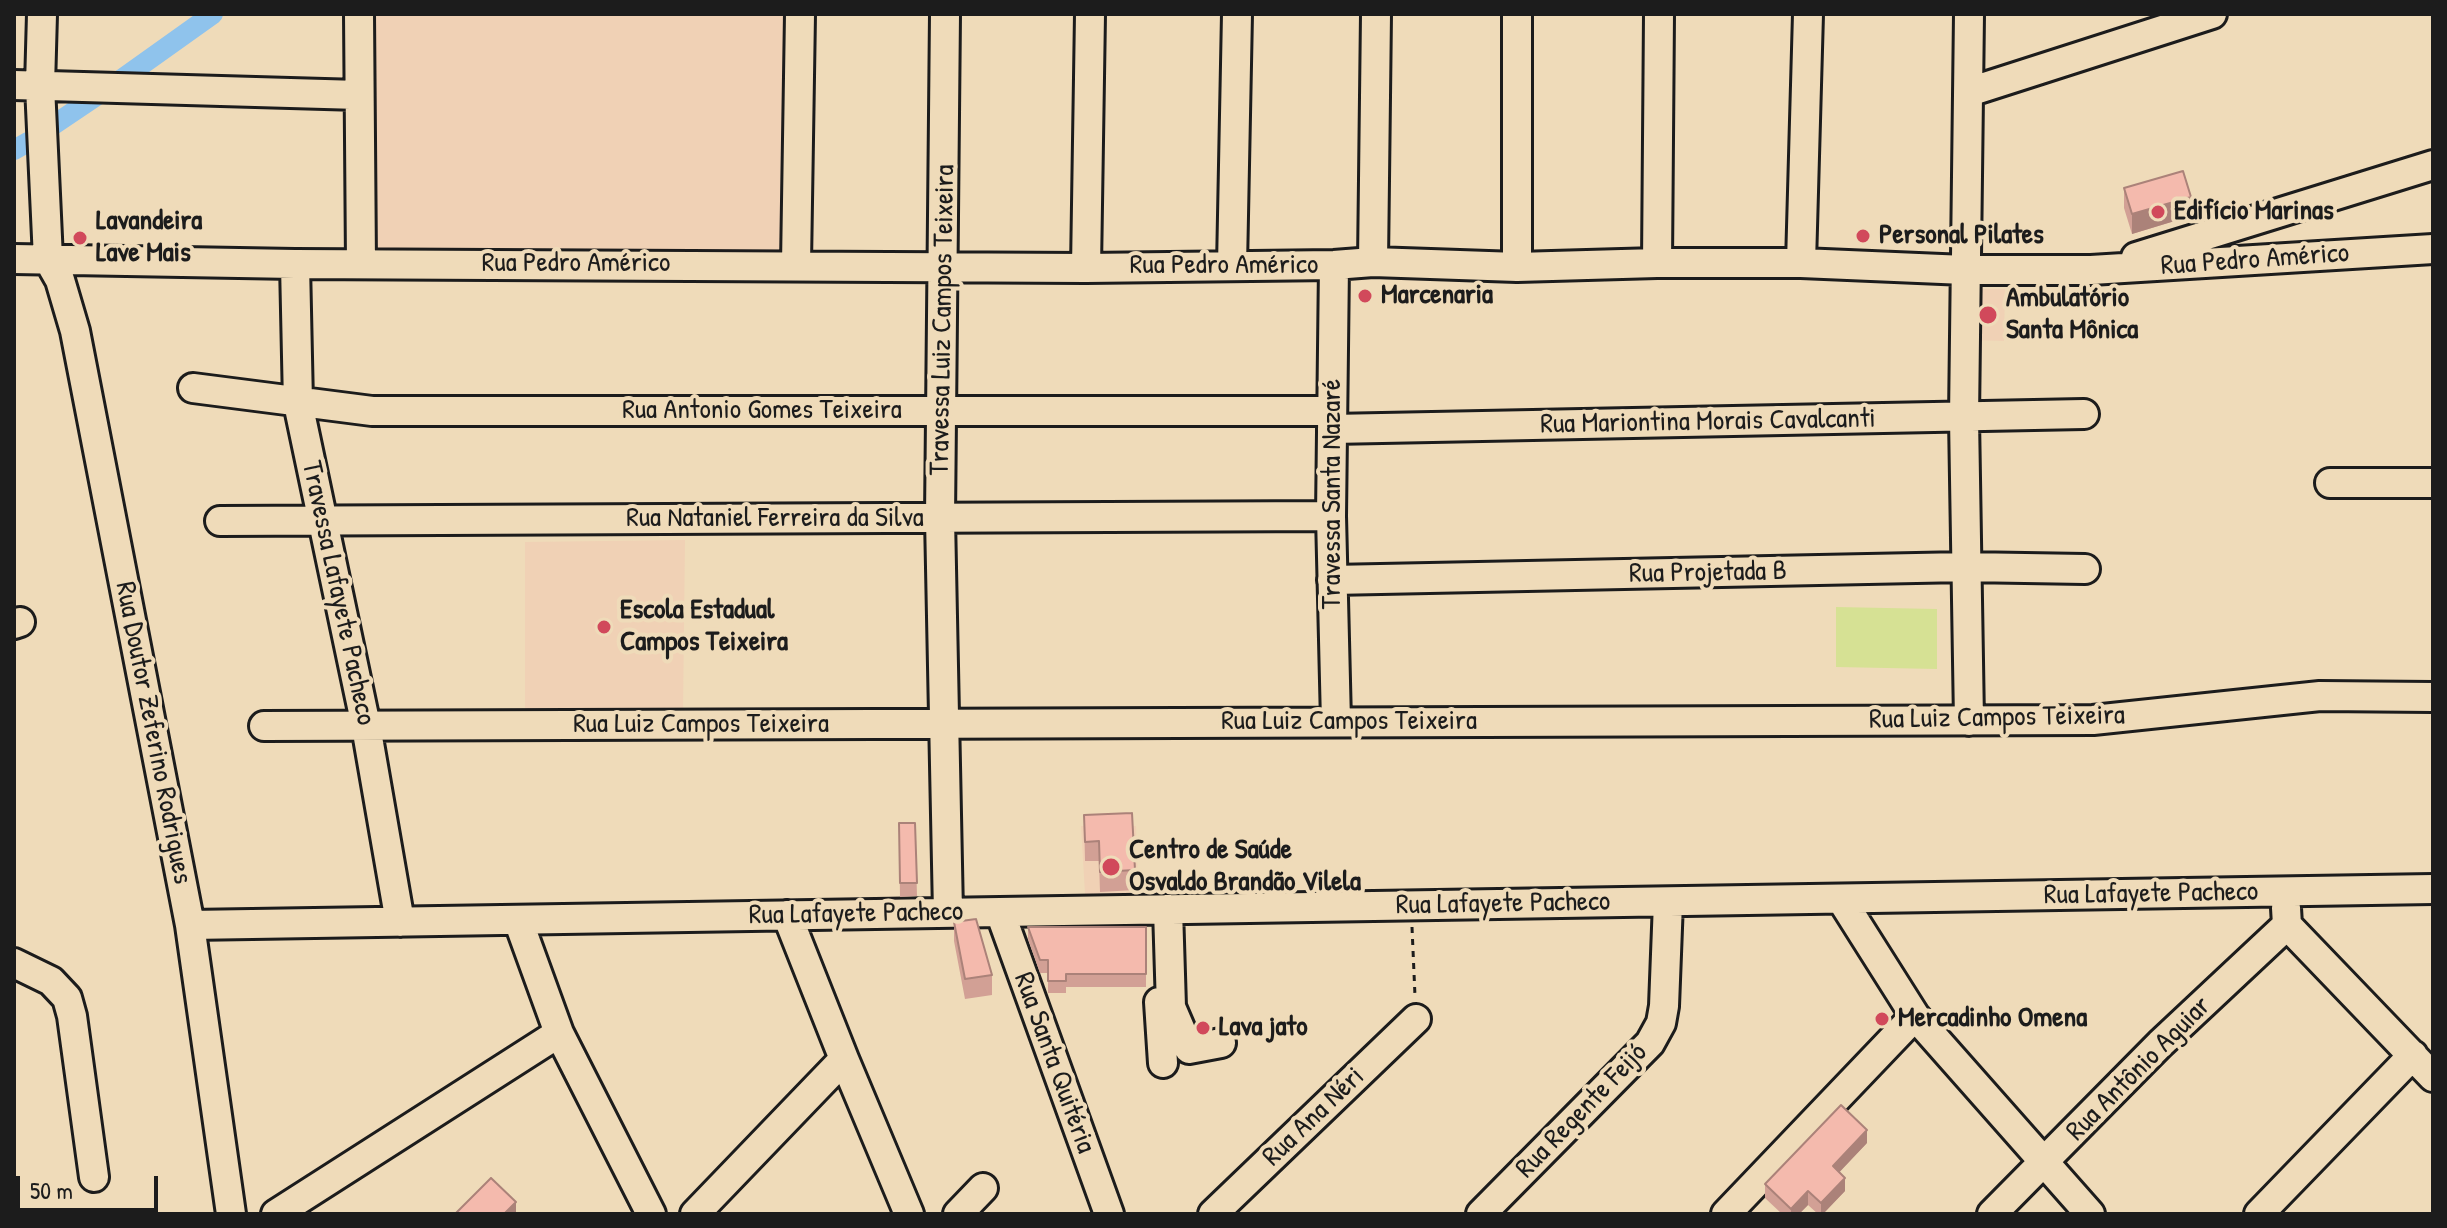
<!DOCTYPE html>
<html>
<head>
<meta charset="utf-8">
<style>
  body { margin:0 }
  #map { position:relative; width:2447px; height:1228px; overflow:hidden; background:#efdbb9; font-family:"Patrick Hand",sans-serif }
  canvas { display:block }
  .frame { position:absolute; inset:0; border:16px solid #1c1c1c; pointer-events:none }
  .scale { position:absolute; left:16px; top:1176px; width:142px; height:36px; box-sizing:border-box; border:4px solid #1c1c1c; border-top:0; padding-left:10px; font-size:24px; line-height:28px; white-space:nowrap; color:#1c1c1c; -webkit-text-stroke:6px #efdbb9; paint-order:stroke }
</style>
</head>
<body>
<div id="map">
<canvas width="2447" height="1228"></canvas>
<div class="frame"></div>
<div class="scale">50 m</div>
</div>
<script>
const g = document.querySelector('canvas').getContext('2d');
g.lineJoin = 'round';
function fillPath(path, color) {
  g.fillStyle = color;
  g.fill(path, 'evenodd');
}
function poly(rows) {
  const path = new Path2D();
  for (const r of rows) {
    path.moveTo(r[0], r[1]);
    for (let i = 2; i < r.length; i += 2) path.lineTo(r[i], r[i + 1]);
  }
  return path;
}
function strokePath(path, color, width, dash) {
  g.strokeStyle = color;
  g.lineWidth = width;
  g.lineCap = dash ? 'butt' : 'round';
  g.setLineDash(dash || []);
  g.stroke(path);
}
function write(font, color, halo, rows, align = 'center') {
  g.font = font + ' "Patrick Hand",sans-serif';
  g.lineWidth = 8;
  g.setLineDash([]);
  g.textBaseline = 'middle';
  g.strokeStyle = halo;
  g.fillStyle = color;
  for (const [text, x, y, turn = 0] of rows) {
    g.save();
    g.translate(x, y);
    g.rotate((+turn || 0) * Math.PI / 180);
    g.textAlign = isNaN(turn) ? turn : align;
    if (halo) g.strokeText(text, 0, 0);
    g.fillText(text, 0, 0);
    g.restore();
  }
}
fillPath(poly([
  [364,14,783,14,786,252,364,251],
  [1972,289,2005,289,2004,341,1972,340],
  [685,540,683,711,525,713,525,542],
  [1081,826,1136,826,1139,909,1086,910]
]), '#f0d1b5');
fillPath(poly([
  [1836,607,1937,609,1937,669,1836,667]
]), '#d6e194');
strokePath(poly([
  [119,81,213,14],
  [49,128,98,95],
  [14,150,28,142]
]), '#8fc3ec', 20);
const minor = poly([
  [42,14,40,86,48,259,60,280,75,331,190,925,231,1214],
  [359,14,361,264],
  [945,14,940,518,948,913],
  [1517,14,1517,267],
  [14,85,359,95],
  [1969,92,2212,14],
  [2136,257,2433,165],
  [14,259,295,264,1086,268,1334,265,1373,262,1517,267,1657,263,1801,263,1965,270,2091,270,2433,249],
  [1373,262,1376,14],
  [1657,263,1659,14],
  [1801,263,1808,14],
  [295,264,298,403,366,726,400,922],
  [796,264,800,14],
  [1334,265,1331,516,1336,722],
  [1232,266,1237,14],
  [1086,268,1090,14],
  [193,388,372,411,1332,411],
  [1332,429,2084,414],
  [2330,483,2433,483],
  [220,521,1331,516],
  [1332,580,1965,567,2085,569],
  [14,624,20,622],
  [1969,721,1964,418,1969,14],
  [264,726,2093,720,2320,696,2433,697],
  [1841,899,1915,1016,2090,1214],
  [2286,908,2287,925,2433,1077],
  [1168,909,1171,1007,1189,1049,1221,1043],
  [1000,912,1109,1214],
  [787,915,844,1059,909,1214],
  [518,920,559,1033,651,1214],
  [190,925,2433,889],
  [14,963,51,981,67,998,72,1016,94,1177],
  [1159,1002,1163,1063],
  [276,1214,559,1033],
  [695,1214,844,1059],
  [958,1214,983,1188],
  [1213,1214,1416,1019],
  [1481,1214,1650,1043,1661,1023,1664,1006,1668,902],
  [1726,1214,1915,1016],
  [1992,1214,2160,1044,2287,925],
  [2259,1214,2413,1055]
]);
strokePath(minor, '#1c1c1c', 34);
strokePath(poly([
  [1412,927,1415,996]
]), '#1c1c1c', 3, [6, 6]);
strokePath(minor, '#efdbb9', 28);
fillPath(poly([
  [2124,188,2191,216,2132,234,2124,208],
  [1084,815,1135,870,1135,890,1100,892,1099,861,1085,861],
  [899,823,915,823,917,896,900,897],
  [954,922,992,975,992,995,965,999,954,941],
  [1028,927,1146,927,1146,987,1066,987,1066,993,1048,993,1048,973,1040,973,1028,939],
  [1867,1143,1839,1172,1845,1191,1823,1214,1818,1214,1808,1205,1799,1214,1782,1214,1765,1198,1765,1184]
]), '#d2a095');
fillPath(poly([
  [2191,197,2191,216,2132,234,2132,214],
  [1867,1130,1867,1143,1833,1179,1833,1166],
  [1845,1178,1845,1191,1823,1214,1821,1214,1821,1203],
  [1808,1191,1808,1205,1799,1214,1791,1214,1791,1209],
  [516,1202,516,1214,504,1214]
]), '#ab8279');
const building = poly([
  [2183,171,2191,197,2132,214,2124,188,2183,171],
  [1132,813,1135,870,1100,872,1099,841,1085,842,1084,815,1132,813],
  [899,823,915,823,917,883,900,883,899,823],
  [976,919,992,975,965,979,954,922,976,919],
  [1028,927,1146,927,1146,974,1066,974,1066,981,1048,981,1048,960,1040,960,1028,927],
  [1841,1105,1867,1130,1833,1166,1845,1178,1821,1203,1808,1191,1791,1209,1765,1184,1841,1105],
  [491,1178,516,1202,504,1214,455,1214,491,1178]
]);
fillPath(building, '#f4baad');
strokePath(building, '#ab8279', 2);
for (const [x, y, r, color] of [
  [2158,212,8,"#d1495b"],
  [1863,236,8,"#d1495b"],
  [80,238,8,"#d1495b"],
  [1365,296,8,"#d1495b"],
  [1988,315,10,"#d1495b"],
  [604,627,8,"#d1495b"],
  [1111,867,10,"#d1495b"],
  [1882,1019,8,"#d1495b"],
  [1203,1028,8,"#d1495b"]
]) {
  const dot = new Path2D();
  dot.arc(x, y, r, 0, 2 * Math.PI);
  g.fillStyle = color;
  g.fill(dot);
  strokePath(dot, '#efdbb9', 3);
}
write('bold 28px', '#1c1c1c', '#efdbb9', [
  ["Edifício Marinas",2174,212],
  ["Lavandeira",96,222],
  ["Lave Mais",96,254],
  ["Personal Pilates",1879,236],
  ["Marcenaria",1381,296],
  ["Ambulatório",2006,299],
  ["Santa Mônica",2006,331],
  ["Escola Estadual",620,611],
  ["Campos Teixeira",620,643],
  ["Centro de Saúde",1129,851],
  ["Osvaldo Brandão Vilela",1129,883],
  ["Mercadinho Omena",1898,1019],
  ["Lava jato",1219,1028]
], 'left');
write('28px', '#1c1c1c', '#efdbb9', [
  ["Rua Pedro Américo",2255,260,-4],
  ["Rua Pedro Américo",576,264],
  ["Rua Pedro Américo",1224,266],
  ["Travessa Luiz Campos Teixeira",943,320,-89],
  ["Rua Antonio Gomes Teixeira",762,411],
  ["Rua Mariontina Morais Cavalcanti",1708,422,-1],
  ["Travessa Santa Nazaré",1333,494,-90],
  ["Rua Nataniel Ferreira da Silva",775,519],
  ["Rua Projetada B",1708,573,-1],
  ["Travessa Lafayete Pacheco",338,593,78],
  ["Rua Luiz Campos Teixeira",1997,718,-1],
  ["Rua Luiz Campos Teixeira",1349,722],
  ["Rua Luiz Campos Teixeira",701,725],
  ["Rua Doutor Zeferino Rodrigues",153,733,79],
  ["Rua Lafayete Pacheco",2151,894,-1],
  ["Rua Lafayete Pacheco",1503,904,-1],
  ["Rua Lafayete Pacheco",856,914,-1],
  ["Rua Santa Quitéria",1054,1063,70],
  ["Rua Antônio Aguiar",2139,1069,-45],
  ["Rua Regente Feijó",1582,1111,-46],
  ["Rua Ana Néri",1314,1117,-44]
]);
</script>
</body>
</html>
